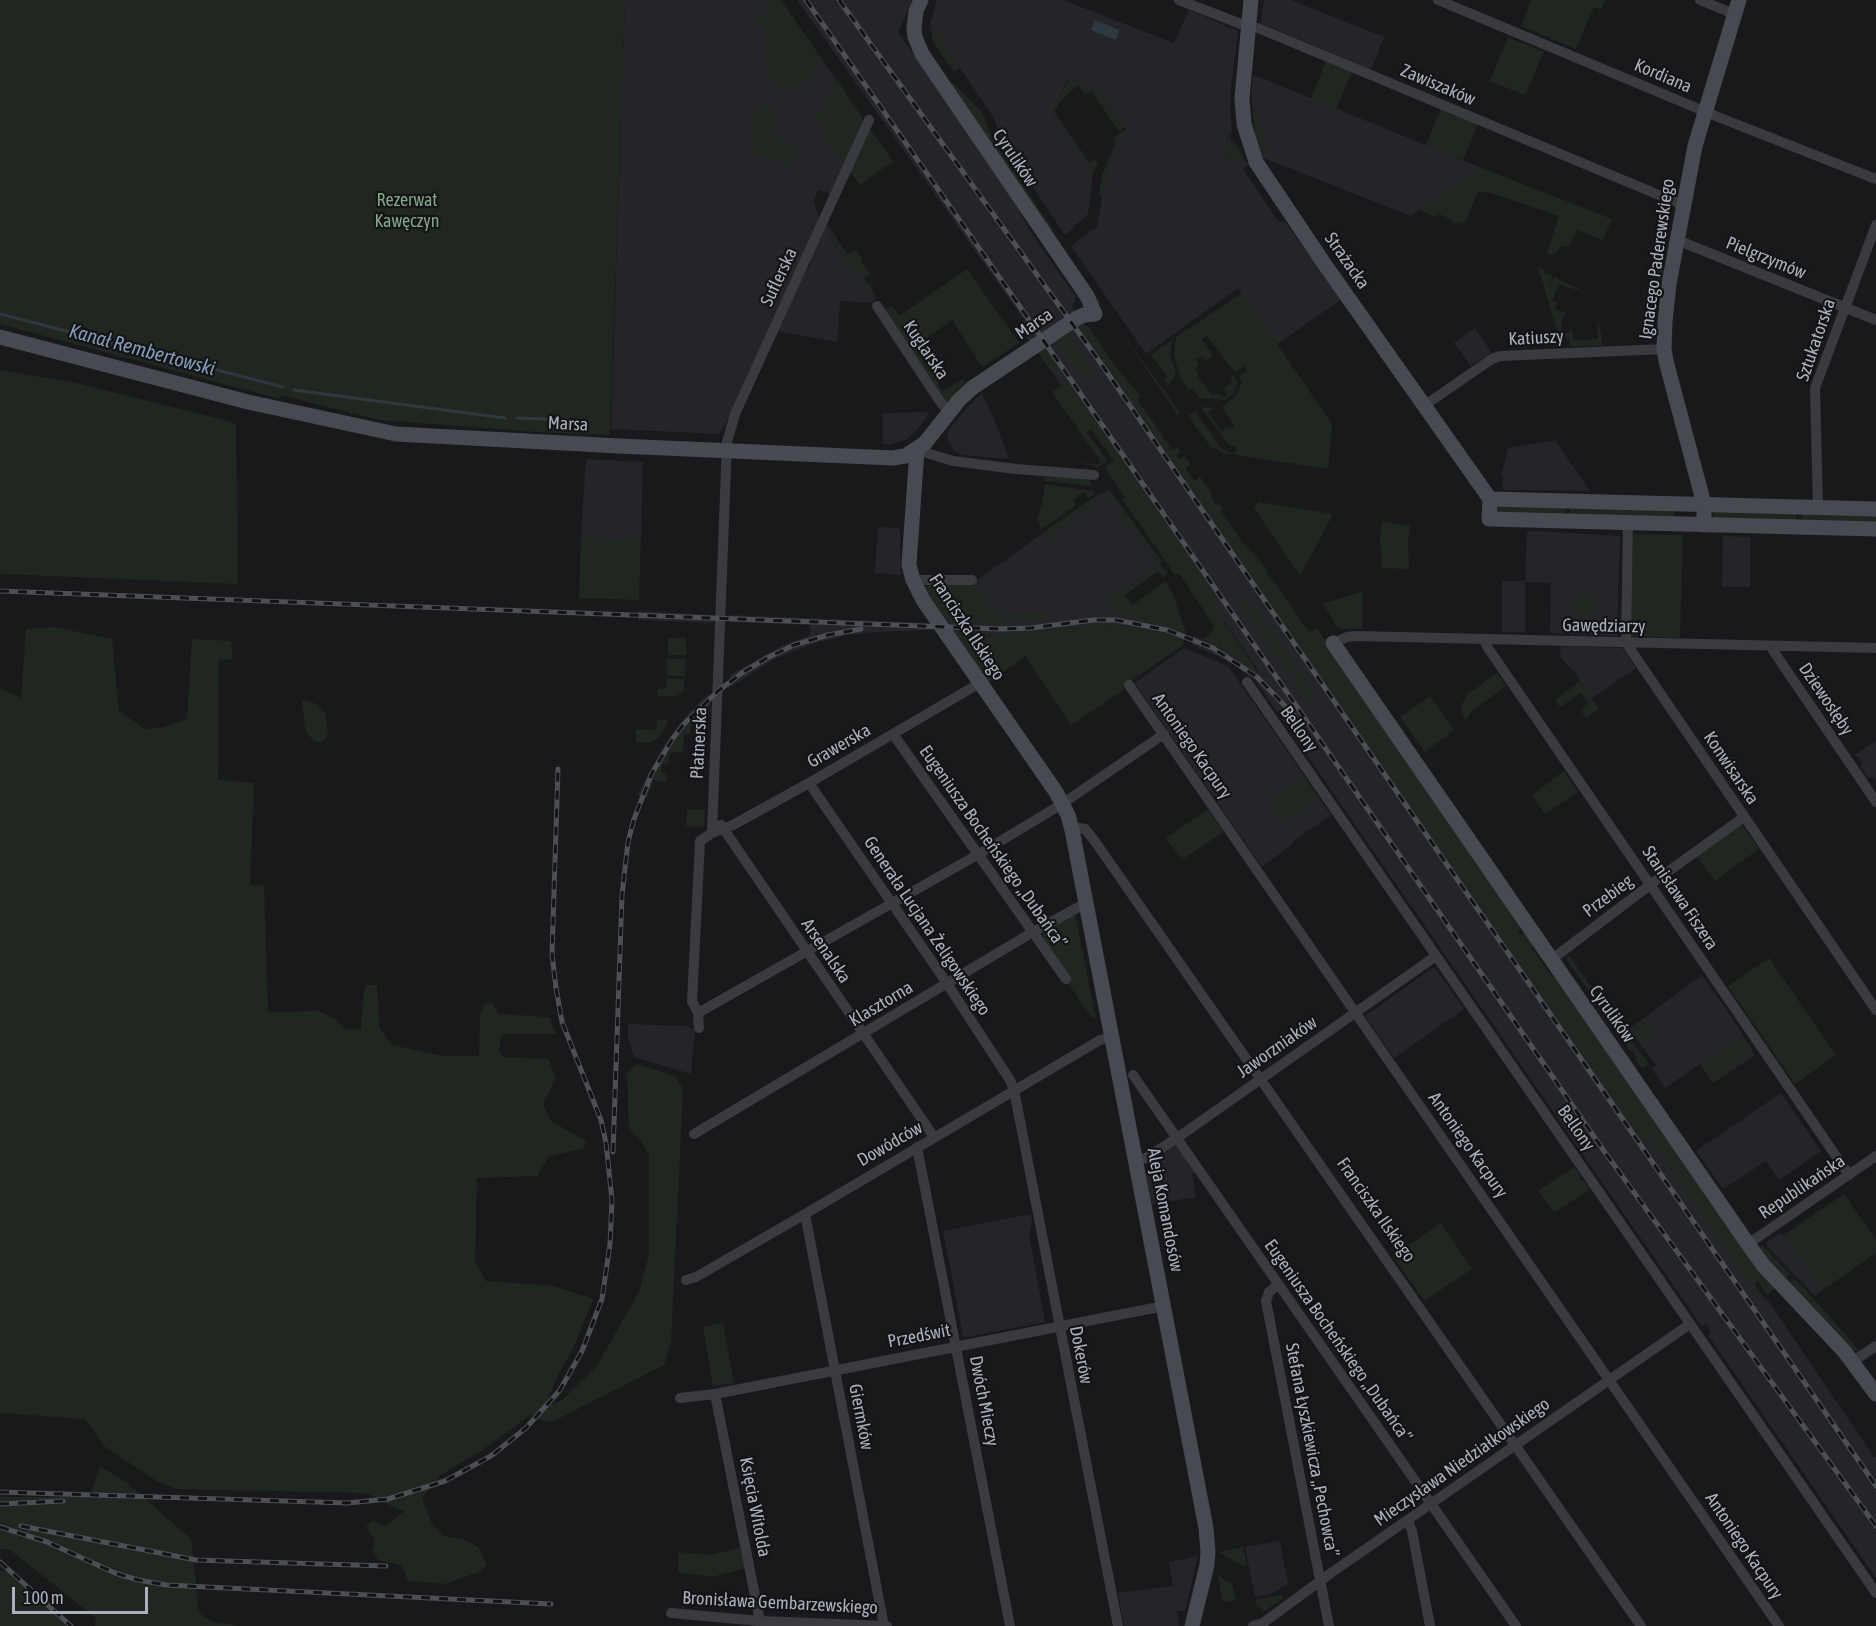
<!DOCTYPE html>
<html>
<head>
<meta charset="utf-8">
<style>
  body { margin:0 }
  #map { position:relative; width:1876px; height:1626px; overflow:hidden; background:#19191c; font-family:"Asap Condensed",sans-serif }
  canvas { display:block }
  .scale { position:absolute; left:12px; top:1587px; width:136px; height:27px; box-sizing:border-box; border:3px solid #abb0bc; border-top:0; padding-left:8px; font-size:18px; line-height:21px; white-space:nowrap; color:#abb0bc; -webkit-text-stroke:4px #141417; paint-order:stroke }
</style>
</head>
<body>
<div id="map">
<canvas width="1876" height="1626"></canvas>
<div class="scale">100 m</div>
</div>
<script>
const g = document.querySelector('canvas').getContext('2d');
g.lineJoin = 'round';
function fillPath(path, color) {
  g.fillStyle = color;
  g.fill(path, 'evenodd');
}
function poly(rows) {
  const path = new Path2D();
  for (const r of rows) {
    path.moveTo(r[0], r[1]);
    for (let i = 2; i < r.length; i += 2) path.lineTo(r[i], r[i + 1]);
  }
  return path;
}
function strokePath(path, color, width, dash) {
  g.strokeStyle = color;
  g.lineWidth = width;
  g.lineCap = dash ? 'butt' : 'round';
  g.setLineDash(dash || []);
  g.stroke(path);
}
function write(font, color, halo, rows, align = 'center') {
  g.font = font + ' "Asap Condensed",sans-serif';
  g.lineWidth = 4.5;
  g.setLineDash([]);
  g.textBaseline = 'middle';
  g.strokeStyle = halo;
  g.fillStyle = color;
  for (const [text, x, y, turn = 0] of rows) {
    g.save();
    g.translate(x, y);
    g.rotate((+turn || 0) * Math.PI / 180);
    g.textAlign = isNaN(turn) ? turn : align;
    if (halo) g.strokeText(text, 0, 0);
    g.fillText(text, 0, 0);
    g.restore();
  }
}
fillPath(poly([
  [625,0,781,0,863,119,831,194,818,190,814,200,819,219,723,429,718,434,611,429],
  [797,0,912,0,898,32,950,106,1013,199,1031,233,1076,297,1072,307,1254,566,1273,580,1756,1283,1754,1285,1765,1300,1767,1299,1874,1457,1876,1457,1876,1578,1708,1335,1711,1332,1706,1324,1702,1327,1255,680,1231,662,1192,645,1193,635,1227,651,1260,673,1204,592,1123,494,1109,474,1105,467,1114,461,1041,356,1018,327,1024,320],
  [937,0,1063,0,1174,43,1189,10,1238,31,1231,87,1230,110,1232,132,1227,133,1226,158,1238,161,1244,158,1248,165,1243,169,1278,221,1285,222,1342,299,1277,344,1238,288,1146,354,1071,246,1097,227,1107,170,1120,139,1126,129,1100,92,1068,79,1054,106,1052,112,1093,173,1088,214,1065,235,1002,141,994,118,930,24],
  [1264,0,1291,0,1384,37,1371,70,1261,23],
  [1253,76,1259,77,1482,168,1411,216,1261,157,1255,134,1253,112,1251,95],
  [826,224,836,248,876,299,870,303,840,301,837,342,778,331,781,325,784,322,784,315,804,271,810,267,810,260],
  [1475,328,1492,353,1471,366,1454,343],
  [982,393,994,419,1009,459,962,455,953,450,950,444,947,437,949,430,967,407],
  [930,412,918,429,907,439,889,445,883,444,883,413],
  [1555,440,1590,491,1503,490,1503,477,1501,476,1508,448],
  [586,459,643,462,641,537,629,537,629,541,603,540,594,540,595,536,581,535],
  [1109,490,1160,564,1115,595,1135,616,1135,619,1186,633,1184,641,1167,633,1128,626,1102,624,1007,635,955,633,949,624,973,583,1094,497],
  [878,527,899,528,900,531,901,575,875,573],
  [1535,531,1620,536,1617,636,1550,633,1551,583,1525,582,1525,632,1502,632,1502,581,1525,581,1527,532],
  [1723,536,1750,537,1750,587,1722,587],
  [638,611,713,615,713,623,638,620],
  [730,615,925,623,930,624,933,630,877,632,849,635,815,643,775,659,729,688,727,686,722,689,722,685,730,679,730,675,779,647,808,636,811,632,809,625,729,622],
  [1561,646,1622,648,1636,668,1592,698,1575,673,1560,657],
  [1184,648,1228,666,1305,777,1269,800,1284,822,1319,798,1331,815,1292,842,1293,844,1262,867,1135,683],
  [709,693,710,703,697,716,661,765,650,785,647,798,638,796,644,781,665,744,689,712],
  [1876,741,1876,781,1872,776,1868,779,1861,767,1862,762,1858,756,1853,756],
  [1432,968,1435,968,1464,1009,1394,1058,1365,1016],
  [1702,975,1731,1016,1755,1055,1713,1083,1700,1064,1665,1088,1652,1069,1656,1065,1629,1029],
  [628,1024,687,1026,689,1026,690,1028,695,1029,691,1074,634,1057,628,1037],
  [1781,1093,1821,1151,1779,1180,1766,1161,1723,1189,1696,1151],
  [1174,1146,1178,1146,1195,1172,1192,1174,1196,1197,1152,1204,1146,1175,1148,1169,1155,1160],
  [1031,1214,1032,1221,1029,1235,1045,1322,966,1337,963,1336,943,1231],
  [1780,1233,1782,1236,1785,1234,1823,1290,1815,1296,1767,1246,1766,1243],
  [1280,1541,1288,1584,1271,1594,1255,1597,1245,1547],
  [1198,1556,1185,1611,1177,1611,1179,1626,1124,1626,1118,1593,1173,1586,1169,1562]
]), '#252529');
fillPath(poly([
  [0,0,625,0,610,435,537,432,379,420,281,395,280,399,0,324],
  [768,0,781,0,823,61,802,89,783,88,774,84,770,77,766,65,765,26,756,24,757,12,770,8],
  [1531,0,1605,0,1601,9,1594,7,1576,49,1521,26],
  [930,24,960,68,954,72,933,42],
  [1508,37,1544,52,1525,95,1490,81],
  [1326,61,1352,72,1336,109,1311,99],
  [1069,79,1100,92,1125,127,1119,131,1091,91,1085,95,1078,85,1057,104,1059,106,1054,111,1089,162,1094,158,1098,164,1093,173,1052,112,1054,106],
  [838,81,863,119,863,124,845,164,830,145,823,143,825,124,812,121,826,107,828,95],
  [953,83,982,112,993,141,1060,240,1049,227,1045,225,1046,222,1026,193,1023,192,1011,170,997,154,990,139,987,140,959,99,961,98,953,90],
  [757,108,778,110,772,138,798,148,794,165,752,153,753,114],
  [1441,109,1478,123,1463,160,1426,145],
  [1254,110,1257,110,1268,150,1262,152,1259,152,1255,134,1253,112],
  [869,128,893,161,860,185,850,171],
  [1126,129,1124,132,1126,135,1120,139,1107,170,1104,200,1099,194,1102,175,1116,142,1114,137],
  [1232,132,1230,134,1230,141,1234,141,1244,158,1238,161,1226,158,1227,152,1223,150,1225,141,1228,140,1227,133],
  [1482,168,1612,219,1603,240,1577,230,1570,245,1560,247,1555,255,1547,254,1559,216,1488,192,1477,193,1466,221,1461,224,1453,223,1448,218,1439,214,1435,217,1420,210],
  [826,223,848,255,856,250,863,260,861,261,870,274,864,279,868,284,871,284,871,288,879,300,870,292,836,248],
  [1538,267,1545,270,1544,273,1553,276,1548,289,1554,277,1589,294,1559,284,1552,300,1557,302,1555,309,1565,313,1561,324,1562,347],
  [1653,267,1664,270,1658,303,1645,298],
  [967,269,1019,343,982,367,952,320,914,347,931,372,934,372,934,377,939,379,938,384,943,391,964,378,965,382,946,402,885,310,892,305,899,316],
  [1090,288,1180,413,1178,415,1110,316,1088,289],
  [1242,293,1332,424,1328,469,1224,453,1211,447,1188,416,1195,411,1222,449,1234,454,1237,448,1227,443,1201,407,1213,408,1208,413,1221,431,1226,427,1229,430,1235,426,1222,407,1235,397,1242,383,1239,377,1247,371,1244,366,1235,372,1206,335,1202,339,1213,355,1206,361,1201,356,1196,359,1199,365,1195,369,1199,374,1197,375,1213,396,1218,393,1224,398,1227,394,1224,389,1233,381,1230,378,1233,375,1238,383,1232,395,1225,400,1203,398,1200,399,1192,388,1189,390,1180,377,1174,355,1176,337],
  [1597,315,1602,338,1602,346,1568,346,1570,345,1570,340,1566,338,1566,334,1572,329,1573,340,1598,339],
  [1085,325,1088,326,1118,370,1141,396,1137,399,1172,450,1178,447,1181,451,1176,455,1179,459,1184,456,1190,464,1185,469,1194,481,1200,477,1213,495,1211,497,1216,505,1219,504,1223,510,1221,512,1241,540,1267,569,1266,571,1269,577,1309,632,1317,628,1522,927,1518,931,1521,935,1526,932,1535,945,1532,948,1552,977,1556,975,1777,1287,1767,1295,1758,1281,1754,1284,1765,1300,1764,1301,1730,1256,1649,1137,1642,1140,1079,327],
  [1068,334,1094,372,1084,379,1057,341],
  [1173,339,1170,355,1176,374,1168,385,1164,379,1167,377,1151,355],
  [1047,349,1219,601,1213,605,1259,674,1227,651,1203,639,1210,635,1214,626,1179,573,1175,575,1122,499,1125,497,1105,467,1114,461,1091,429,1087,432,1107,461,1096,468,1094,465,1067,463,1099,464,1101,462,1052,392,1067,382,1057,368,1049,369,1041,358,1040,354],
  [0,370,76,383,232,422,236,426,238,584,0,574],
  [1045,477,1088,479,1093,486,1045,481],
  [1045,484,1093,491,1093,495,1088,498,1084,492,1073,500,1076,505,1041,530,1037,518,1041,508],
  [1112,493,1162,562,1160,564,1167,573,1163,577,1158,571,1125,595,1132,605,1166,581,1174,597,1186,633,1135,619,1134,616,1113,613,1105,601,1160,564,1156,562,1134,530,1119,520,1125,516,1113,498,1107,502,1105,498],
  [1094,497,1097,504,1051,535,1055,541,1048,540,1044,532],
  [1259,502,1333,514,1300,576,1254,508],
  [1565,506,1565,516,1496,513,1495,507],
  [1570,506,1674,509,1674,519,1570,517],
  [1714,512,1796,512,1796,522,1712,519],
  [1802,512,1876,514,1876,524,1802,522],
  [1382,521,1410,526,1408,541,1409,569,1382,568,1380,538],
  [1633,534,1683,535,1680,638,1631,636,1630,631],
  [581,535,595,535,595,540,603,540,628,541,629,537,641,537,639,600,579,598],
  [982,576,984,578,975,585,993,610,995,609,1000,616,1047,613,1047,615,1067,615,1032,620,999,620,1000,623,953,621,949,624,925,589,929,584,973,583],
  [1363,591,1362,629,1342,629,1336,625,1323,604],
  [1573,596,1597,597,1597,615,1573,615],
  [1249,597,1316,695,1307,701,1239,603],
  [1102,624,1128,626,1167,633,1184,641,1183,645,1124,686,1125,689,1071,725,1025,656,988,683,955,633,1007,635],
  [54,627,112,639,119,711,145,729,164,727,187,719,192,639,231,641,233,659,219,660,218,780,254,783,250,885,264,886,268,1012,319,1011,332,1017,346,1029,361,1030,364,990,367,985,377,985,380,1029,392,1045,443,1056,479,1056,480,1015,485,1004,492,1003,498,1014,549,1017,556,1034,502,1034,499,1049,503,1057,548,1059,556,1078,543,1104,551,1121,586,1141,583,1149,549,1156,537,1176,477,1178,475,1262,486,1281,554,1286,593,1299,572,1351,557,1377,545,1406,561,1401,596,1367,639,1292,649,1254,649,1155,641,1141,629,1130,627,1073,637,1064,675,1076,683,1089,671,1342,664,1365,552,1422,540,1420,530,1415,481,1451,439,1476,422,1498,432,1524,444,1536,466,1540,479,1548,487,1565,481,1571,445,1584,408,1581,402,1566,378,1560,372,1551,375,1540,366,1527,373,1520,385,1526,405,1511,392,1506,366,1493,176,1489,157,1481,105,1447,85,1419,0,1413,0,688,21,698,26,629],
  [668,638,686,638,686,655,668,655],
  [667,659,685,659,685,676,667,676],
  [1497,673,1506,686,1471,712,1466,720,1461,713,1461,706,1468,694],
  [667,678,684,679,684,690,677,696,658,696,658,689,666,689],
  [1580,681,1599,709,1586,718,1581,711,1589,704,1581,693,1560,707,1555,700],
  [1430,696,1454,730,1425,752,1400,717],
  [710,699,709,717,705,717,703,723,695,722,691,726,690,734,684,734,683,752,673,752,669,755,668,764,662,764,661,772,667,773,667,782,656,781,654,779,647,798,644,797,652,777,667,749,685,725],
  [302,700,314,703,325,713,328,736,321,742,313,740,305,730],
  [657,720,669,720,658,738,649,743,636,742,636,729,656,730],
  [1564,771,1578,792,1545,814,1532,795],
  [1305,777,1319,798,1284,822,1269,800],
  [687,809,705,810,704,827,686,826],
  [1208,809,1223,832,1182,860,1166,838],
  [1742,825,1759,849,1715,881,1697,856],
  [1075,914,1096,1019,1093,1019,1067,982,1044,940,1043,933],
  [1569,955,1601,1000,1597,1003,1565,957],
  [1769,958,1836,1055,1795,1084,1728,986],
  [1647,1019,1657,1032,1646,1039,1640,1039,1633,1029],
  [1625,1032,1649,1064,1642,1069,1635,1059,1637,1057,1632,1050,1630,1051,1620,1036],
  [1742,1038,1752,1053,1724,1072,1714,1056],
  [1713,1057,1724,1074,1713,1081,1702,1064],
  [1574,1167,1580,1175,1579,1178,1585,1182,1590,1189,1554,1213,1538,1191],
  [1844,1194,1876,1240,1876,1253,1823,1290,1785,1234],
  [1441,1223,1472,1269,1424,1301,1393,1256],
  [1761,1244,1790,1274,1785,1279,1764,1256,1761,1251],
  [1794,1278,1814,1299,1860,1351,1851,1351,1789,1283],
  [723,1323,734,1383,713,1386,703,1327],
  [100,1466,127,1483,191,1539,199,1613,213,1622,242,1626,95,1626,96,1618,9,1549,0,1549,0,1497,90,1497],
  [1243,1547,1247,1565,1242,1566,1219,1552],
  [740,1548,745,1568,712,1577,678,1572,679,1552,710,1555],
  [0,1571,8,1571,67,1626,0,1626],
  [1218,1575,1232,1584,1236,1600,1226,1602,1222,1600],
  [1282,1595,1284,1598,1263,1612,1260,1607,1257,1608,1255,1600]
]), '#1f2720');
fillPath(poly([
  [1095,20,1119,30,1116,40,1091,30]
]), '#2e3841');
strokePath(poly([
  [0,314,283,387],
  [294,390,505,418],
  [517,418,571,420]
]), '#2e3841', 3);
strokePath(poly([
  [1179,0,1241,24,1258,28,1683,205],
  [1438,0,1718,117,1876,179],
  [1700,0,1734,14],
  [1677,240,1876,320],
  [877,306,941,403,950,411],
  [1425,405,1492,359,1500,356,1664,349],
  [917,450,953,461,1016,469,1094,475],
  [1818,507,1815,388,1876,225],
  [1628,523,1626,643,1876,1010],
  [913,580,972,580],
  [1484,640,1488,648,1849,1175],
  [1333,643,1347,637,1357,636,1876,648],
  [1770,646,1876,802],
  [1247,682,1876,1593],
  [1129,685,1779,1626],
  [893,734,1066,979],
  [809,783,942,976,1010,1080,1014,1090,1118,1626],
  [721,825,934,1137],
  [1072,830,1079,828,1085,829,1094,840,1641,1626],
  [712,833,727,442,735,414,869,120],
  [1551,960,1655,881,1744,817],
  [698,1013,979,854,1062,804,1164,734],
  [699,1028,698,1013,692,1001,700,841,712,833,733,825,809,783,980,683],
  [1133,1075,1516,1626],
  [694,1134,1033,932,1086,903],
  [917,1147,1010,1626],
  [1136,1161,1146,1158,1177,1138,1436,956],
  [805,1214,884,1626],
  [1748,1244,1876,1156],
  [686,1280,696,1277,805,1214,1100,1040,1112,1037],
  [1278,1285,1269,1292,1266,1301,1329,1626],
  [1852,1362,1876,1346],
  [715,1394,761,1626],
  [680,1398,715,1394,1164,1306],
  [1408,1521,1412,1531,1430,1626],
  [671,1613,760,1621,887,1626],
  [1253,1626,1263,1623,1331,1573,1690,1324]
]), '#3a3b41', 10);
strokePath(poly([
  [1251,0,1242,98,1244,124,1256,162,1323,262,1490,499,1489,519,1876,529],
  [0,337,248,402,396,434,619,446,893,458,905,456,925,443,959,400,972,388,1077,318,1084,315,1095,314,1087,296,922,54,915,37,914,29,916,11,921,0],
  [917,450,910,550,909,565,913,580,923,600,1056,792,1068,815,1072,830,1206,1528,1208,1551,1207,1565,1192,1626],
  [1490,499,1876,509],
  [1704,525,1704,504,1666,361,1664,349,1665,322,1669,284,1695,146,1739,0],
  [1333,643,1748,1244,1763,1265,1844,1351,1876,1394]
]), '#484a51', 15);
const rail = poly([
  [806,0,1071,380,1604,1151,1876,1526],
  [839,0,1102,365,1876,1486],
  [0,591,1000,629,1031,628,1093,620,1116,620,1167,630,1213,648,1257,677,1295,716],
  [613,1152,622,895,628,842,634,819,652,773,673,738,684,724,718,691,742,673,767,658,794,645,828,635,861,629],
  [0,1492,347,1503,388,1499,445,1481,491,1456,526,1428,560,1390,582,1351,602,1299,610,1244,612,1200,606,1143,601,1120,562,1022,556,988,552,954,558,769],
  [0,1504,63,1501],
  [21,1526,196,1560,386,1566],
  [0,1527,47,1542,115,1573,138,1580,166,1585,551,1604],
  [0,1562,71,1626]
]);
strokePath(rail, '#4d4f56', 5);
strokePath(rail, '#141417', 3, [9]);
write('18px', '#abb0bc', '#141417', [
  ["Kordiana",1663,76,23],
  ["Zawiszaków",1438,85,23],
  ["Cyrulików",1015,158,56],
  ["Pielgrzymów",1766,258,22],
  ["Ignacego Paderewskiego",1657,259,-82],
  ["Strażacka",1347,261,55],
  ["Suflerska",779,277,-65],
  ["Marsa",1034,324,-34],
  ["Katiuszy",1536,338,-3],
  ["Sztukatorska",1816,340,-71],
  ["Kuglarska",926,350,56],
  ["Marsa",568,424,3],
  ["Gawędziarzy",1604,626,1],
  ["Franciszka Ilskiego",967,627,57],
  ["Dziewosłęby",1826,699,56],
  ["Bellony",1299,729,55],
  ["Płatnerska",699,743,-87],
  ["Grawerska",839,746,-30],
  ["Antoniego Kacpury",1192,746,55],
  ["Konwisarska",1731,768,56],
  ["Eugeniusza Bocheńskiego „Dubańca”",993,847,55],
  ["Przebieg",1608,896,-37],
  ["Stanisława Fiszera",1680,898,56],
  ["Generała Lucjana Żeligowskiego",927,926,56],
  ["Arsenalska",826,951,56],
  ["Klasztorna",881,1004,-31],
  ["Cyrulików",1612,1014,55],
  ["Jaworzniaków",1277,1047,-35],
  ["Bellony",1576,1128,55],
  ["Dowódców",890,1144,-30],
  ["Antoniego Kacpury",1468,1145,55],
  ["Republikańska",1802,1187,-34],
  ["Aleja Komandosów",1165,1210,79],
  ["Franciszka Ilskiego",1376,1210,55],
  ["Przedświt",919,1336,-11],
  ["Eugeniusza Bocheńskiego „Dubańca”",1338,1341,55],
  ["Dokerów",1081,1355,79],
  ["Dwóch Mieczy",984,1401,79],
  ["Giermków",861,1417,79],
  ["Stefana Łyszkiewicza „Pechowca”",1312,1450,79],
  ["Mieczysława Niedziałkowskiego",1462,1462,-35],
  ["Księcia Witolda",755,1507,79],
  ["Antoniego Kacpury",1744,1546,56],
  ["Bronisława Gembarzewskiego",780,1603,3]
]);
write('18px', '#82a786', '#141417', [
  ["Rezerwat",407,200],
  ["Kawęczyn",407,221]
]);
write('italic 20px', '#829cb7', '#141417', [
  ["Kanał Rembertowski",142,350,15]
]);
</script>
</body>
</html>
